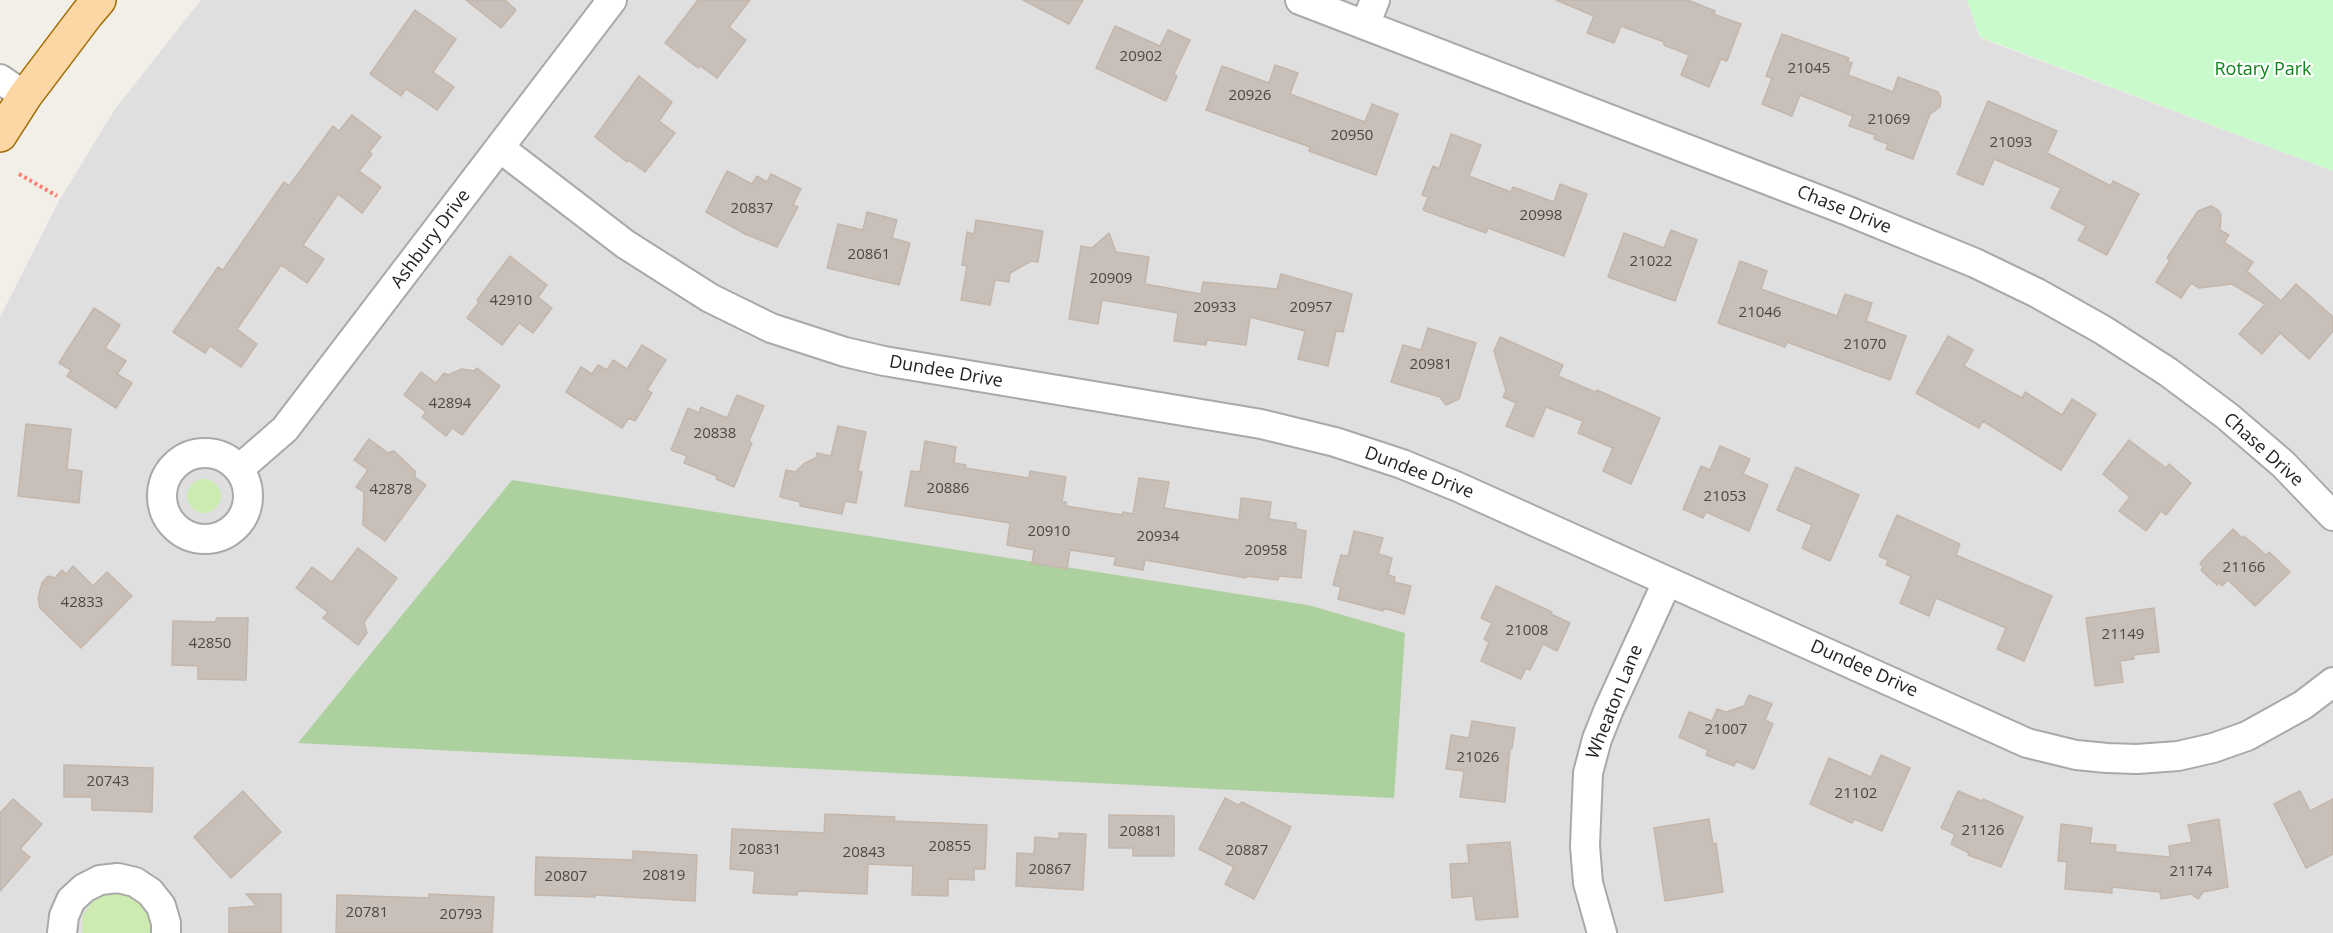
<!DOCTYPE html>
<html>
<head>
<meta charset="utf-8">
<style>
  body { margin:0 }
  canvas { display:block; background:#f2efe9 }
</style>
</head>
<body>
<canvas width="2333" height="933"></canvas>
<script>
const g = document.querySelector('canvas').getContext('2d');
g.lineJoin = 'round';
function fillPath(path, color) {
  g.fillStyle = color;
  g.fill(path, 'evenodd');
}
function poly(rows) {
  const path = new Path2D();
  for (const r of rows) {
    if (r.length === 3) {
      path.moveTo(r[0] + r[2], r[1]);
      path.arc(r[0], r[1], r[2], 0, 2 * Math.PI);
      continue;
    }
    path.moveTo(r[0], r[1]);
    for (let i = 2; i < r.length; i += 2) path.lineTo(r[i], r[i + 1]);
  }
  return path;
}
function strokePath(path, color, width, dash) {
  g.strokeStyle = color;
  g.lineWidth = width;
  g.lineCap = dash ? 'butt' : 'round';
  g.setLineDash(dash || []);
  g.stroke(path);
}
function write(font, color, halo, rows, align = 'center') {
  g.font = font + ' "Open Sans",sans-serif';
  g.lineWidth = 4.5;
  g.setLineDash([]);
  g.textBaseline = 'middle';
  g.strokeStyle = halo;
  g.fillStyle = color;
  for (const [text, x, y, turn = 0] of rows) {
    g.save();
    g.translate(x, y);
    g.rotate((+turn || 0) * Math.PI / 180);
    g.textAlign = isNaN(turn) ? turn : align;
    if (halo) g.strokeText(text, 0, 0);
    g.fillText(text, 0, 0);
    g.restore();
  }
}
fillPath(poly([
  [201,0,1967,0,1980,38,2333,171,2333,933,0,933,0,317,60,199,115,109],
  [299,743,1394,798,1393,798]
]), '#e0dfdf');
fillPath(poly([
  [204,496,17],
  [122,892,133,896,142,903,149,913,152,924,151,933,82,933,83,915,90,905,99,897,110,893]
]), '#cdebb0');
fillPath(poly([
  [512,480,1308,605,1405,633,1394,798,298,743]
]), '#add19e');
fillPath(poly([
  [1967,0,2333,0,2333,171,1980,37]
]), '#c8facc');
const building = poly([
  [466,0,505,0,516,10,501,28,466,0],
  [698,0,750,0,729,27,746,40,717,78,700,66,698,68,665,43,698,0],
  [1023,0,1083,0,1069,24,1023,0],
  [1556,0,1688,0,1715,11,1713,14,1741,24,1727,61,1721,59,1709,87,1681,75,1689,55,1664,45,1664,42,1621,26,1614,43,1587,33,1594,16,1556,0],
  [415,10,456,39,433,72,454,87,437,110,406,89,401,96,370,74,415,10],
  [1115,26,1160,46,1168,30,1190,40,1174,74,1177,76,1166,101,1096,68,1115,26],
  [1782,34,1849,58,1847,61,1852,63,1848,75,1893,92,1898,77,1938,92,1941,98,1940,107,1930,114,1913,159,1886,149,1888,144,1874,139,1875,135,1849,126,1853,116,1800,95,1792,116,1762,104,1772,78,1766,76,1782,34],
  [1275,65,1298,73,1290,94,1365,122,1372,104,1398,114,1376,175,1309,151,1310,147,1206,110,1222,66,1269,83,1275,65],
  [639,76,672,102,659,121,675,133,645,172,628,160,627,162,595,137,639,76],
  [1988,101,2057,131,2047,153,2111,186,2113,181,2139,194,2107,255,2078,240,2086,226,2051,208,2061,188,1994,159,1983,185,1957,174,1988,101],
  [352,115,381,137,369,152,372,154,359,171,381,187,362,213,338,194,303,245,324,259,307,283,281,265,237,329,257,344,241,367,210,346,205,353,173,332,218,267,223,270,284,182,289,186,333,126,339,131,352,115],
  [1451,134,1481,145,1469,176,1511,192,1513,187,1554,202,1560,184,1587,194,1564,256,1488,228,1486,233,1423,210,1428,197,1422,195,1433,166,1439,169,1451,134],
  [727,171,752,184,757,176,767,182,771,174,801,189,793,205,798,207,777,247,745,234,706,212,727,171],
  [2211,206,2218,210,2221,215,2220,230,2229,235,2224,242,2253,262,2247,271,2281,301,2296,284,2333,317,2333,331,2309,359,2280,333,2262,354,2239,334,2265,304,2232,284,2199,288,2191,283,2181,298,2156,282,2170,260,2167,258,2198,211,2211,206],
  [867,212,897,220,892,238,910,243,899,285,827,268,838,224,863,230,867,212],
  [976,220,1043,231,1038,262,1031,261,1010,273,1009,282,995,280,990,305,961,300,967,266,962,265,967,232,974,234,976,220],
  [1671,230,1697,240,1675,301,1608,277,1624,233,1664,248,1671,230],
  [1109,233,1116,252,1149,257,1145,284,1201,294,1203,282,1277,289,1281,274,1352,294,1343,332,1336,331,1328,366,1298,359,1305,331,1250,317,1246,345,1207,340,1206,345,1174,341,1178,313,1102,300,1098,324,1069,319,1081,246,1092,248,1109,233],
  [510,256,547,285,538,297,552,308,533,333,519,323,502,345,467,318,479,302,477,300,510,256],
  [1740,261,1767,271,1761,289,1837,316,1845,294,1872,303,1866,321,1906,336,1890,380,1787,342,1785,347,1718,323,1740,261],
  [94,308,120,325,105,348,126,361,117,374,132,383,116,408,67,376,71,370,59,363,94,308],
  [1428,328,1476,343,1459,399,1446,405,1440,397,1391,382,1403,345,1421,350,1428,328],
  [1948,336,1973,350,1964,366,2022,398,2025,392,2062,415,2072,399,2096,414,2061,470,1983,421,1979,428,1916,393,1948,336],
  [1500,337,1563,365,1558,376,1595,392,1597,390,1660,418,1631,484,1603,471,1613,448,1578,433,1583,421,1546,407,1533,437,1506,426,1516,403,1503,397,1506,391,1494,351,1500,337],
  [642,345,666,360,647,390,652,393,635,421,629,418,622,428,566,392,581,367,592,374,598,365,607,370,613,360,627,369,642,345],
  [477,368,500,386,462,435,452,428,446,436,422,417,426,412,404,395,421,372,436,383,444,373,448,375,462,369,474,371,477,368],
  [737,395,764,406,749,441,752,443,734,487,716,479,717,476,684,463,687,456,671,450,688,408,699,413,701,407,727,418,737,395],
  [26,424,71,429,67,469,82,471,79,503,18,496,26,424],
  [838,426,866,432,858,471,862,472,856,503,845,501,842,514,800,506,800,502,780,497,786,470,795,472,805,463,816,458,817,453,831,456,838,426],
  [369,439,388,453,394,451,415,471,415,477,426,485,385,541,363,525,364,492,356,487,368,470,354,460,369,439],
  [2129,440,2166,468,2169,464,2191,483,2166,515,2161,511,2146,531,2119,511,2130,497,2103,474,2129,440],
  [925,441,956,447,954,463,966,465,965,468,1029,478,1030,471,1066,477,1062,502,1066,502,1066,506,1122,515,1123,512,1133,514,1139,478,1169,482,1164,508,1239,520,1241,498,1271,502,1269,519,1296,523,1296,529,1306,531,1301,578,1279,576,1278,580,1247,576,1246,578,1145,560,1143,570,1114,565,1116,557,1070,550,1067,569,1032,563,1034,550,1007,545,1010,523,905,506,911,471,920,472,925,441],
  [1720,446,1750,459,1743,474,1768,485,1749,531,1706,512,1703,518,1683,509,1701,466,1710,470,1720,446],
  [1796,467,1859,495,1830,561,1802,548,1812,525,1777,510,1796,467],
  [1897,515,1960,544,1956,555,2052,596,2024,661,1997,649,2006,628,1936,598,1929,616,1900,603,1911,576,1886,565,1888,560,1879,556,1897,515],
  [2233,529,2242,538,2244,536,2266,555,2269,552,2290,572,2255,606,2228,580,2222,586,2219,582,2217,585,2201,570,2203,567,2200,563,2233,529],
  [1354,531,1383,538,1378,554,1392,558,1388,575,1395,577,1394,582,1411,586,1404,614,1383,608,1383,611,1338,599,1341,587,1333,585,1341,555,1348,556,1354,531],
  [358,548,397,578,364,622,367,633,358,645,323,618,328,612,296,588,312,567,332,582,358,548],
  [73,566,93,586,107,572,132,596,81,648,40,608,38,598,42,583,48,576,55,578,62,570,66,574,73,566],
  [1496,586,1552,612,1551,614,1570,623,1557,651,1543,644,1530,670,1526,668,1521,679,1481,661,1489,642,1484,639,1492,623,1481,618,1496,586],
  [2154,608,2159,652,2133,655,2134,659,2120,661,2123,682,2095,686,2086,618,2154,608],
  [217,618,248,618,246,680,198,679,198,666,172,665,173,621,215,622,217,618],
  [1749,695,1772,704,1765,720,1773,724,1754,769,1736,761,1734,766,1706,755,1708,750,1679,737,1689,712,1712,721,1717,709,1726,712,1744,706,1749,695],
  [1472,721,1515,728,1512,749,1510,749,1505,802,1460,797,1464,771,1446,769,1451,735,1469,738,1472,721],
  [1881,755,1910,768,1882,831,1854,819,1852,823,1810,804,1829,758,1871,777,1881,755],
  [64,765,153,768,152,812,92,810,92,797,64,797,64,765],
  [243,791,281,832,231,878,194,837,243,791],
  [1958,791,1982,801,1983,799,2023,817,2001,867,1968,855,1969,853,1951,844,1955,834,1941,828,1958,791],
  [2300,791,2310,811,2333,799,2333,854,2306,868,2274,804,2300,791],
  [1225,798,1238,805,1242,802,1291,827,1254,899,1225,884,1234,867,1199,849,1225,798],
  [13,799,42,824,20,849,30,857,0,891,0,813,13,799],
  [825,814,895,817,894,821,987,825,985,869,974,869,974,880,948,879,948,896,912,895,913,866,868,864,867,894,798,891,797,895,753,893,755,871,730,869,732,829,824,833,825,814],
  [1109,815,1174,816,1174,856,1133,856,1133,848,1109,848,1109,815],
  [1709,819,1713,844,1716,843,1723,892,1665,901,1654,828,1709,819],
  [2219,819,2228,887,2203,892,2198,899,2191,894,2161,899,2160,892,2112,887,2112,893,2065,889,2067,862,2058,861,2061,824,2092,828,2090,843,2116,845,2115,852,2170,857,2169,846,2192,842,2188,825,2219,819],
  [1059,833,1086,834,1083,890,1016,886,1017,853,1034,854,1035,837,1059,839,1059,833],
  [1510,842,1518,917,1476,920,1473,896,1452,898,1450,864,1469,863,1467,845,1510,842],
  [633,851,697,855,695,901,595,895,595,897,535,895,536,857,633,860,633,851],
  [246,894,281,894,281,933,229,933,229,908,257,906,246,894],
  [429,894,494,897,492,933,336,933,337,895,429,898,429,894]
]);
fillPath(building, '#c7bfb8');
strokePath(building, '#c4b6ab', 1.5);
const minor = poly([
  [1300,0,1848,211,1975,263,2037,293,2103,330,2168,372,2227,416,2283,464,2333,516],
  [1365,25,1375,0],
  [0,79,25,96],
  [500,148,625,244,710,298,771,328,845,352,884,361,1261,424,1335,442,1402,464,1458,487,2027,743,2076,755,2107,758,2137,759,2178,756,2213,748,2247,736,2303,705,2333,682],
  [205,496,43],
  [239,469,285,429,612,0],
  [62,933,64,916,71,900,84,888,100,880,118,878,135,882,150,892,161,906,166,923,166,933],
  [1602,933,1588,883,1585,846,1588,773,1597,739,1609,709,1667,582]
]);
const major = poly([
  [0,135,25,96,87,14,99,0]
]);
strokePath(minor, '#a9a9a9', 32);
strokePath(major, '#a06b00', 36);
strokePath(poly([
  [19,174,57,196]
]), '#fa8072', 4, [3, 3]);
strokePath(minor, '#fff', 28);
strokePath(major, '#fcd6a4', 33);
write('15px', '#4b4948', null, [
  ["20902",1141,57],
  ["21045",1809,69],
  ["20926",1250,96],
  ["21069",1889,120],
  ["20950",1352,136],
  ["21093",2011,143],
  ["20837",752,209],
  ["20998",1541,216],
  ["20861",869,255],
  ["21022",1651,262],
  ["20909",1111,279],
  ["42910",511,301],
  ["20933",1215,308],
  ["20957",1311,308],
  ["21046",1760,313],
  ["21070",1865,345],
  ["20981",1431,365],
  ["42894",450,404],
  ["20838",715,434],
  ["20886",948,489],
  ["42878",391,490],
  ["21053",1725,497],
  ["20910",1049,532],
  ["20934",1158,537],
  ["20958",1266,551],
  ["21166",2244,568],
  ["42833",82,603],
  ["21008",1527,631],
  ["21149",2123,635],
  ["42850",210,644],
  ["21007",1726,730],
  ["21026",1478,758],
  ["20743",108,782],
  ["21102",1856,794],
  ["21126",1983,831],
  ["20881",1141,832],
  ["20855",950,847],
  ["20831",760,850],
  ["20887",1247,851],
  ["20843",864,853],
  ["20867",1050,870],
  ["21174",2191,872],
  ["20819",664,876],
  ["20807",566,877],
  ["20781",367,913],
  ["20793",461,915]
]);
write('18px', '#0c8416', '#fff', [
  ["Rotary Park",2263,70]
]);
write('18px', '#222', '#fff', [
  ["Chase Drive",1844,210,22],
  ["Ashbury Drive",431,239,-53],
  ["Dundee Drive",946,372,10],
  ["Chase Drive",2263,450,42],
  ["Dundee Drive",1419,473,21],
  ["Dundee Drive",1864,669,24],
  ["Wheaton Lane",1615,702,-68]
]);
</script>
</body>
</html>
